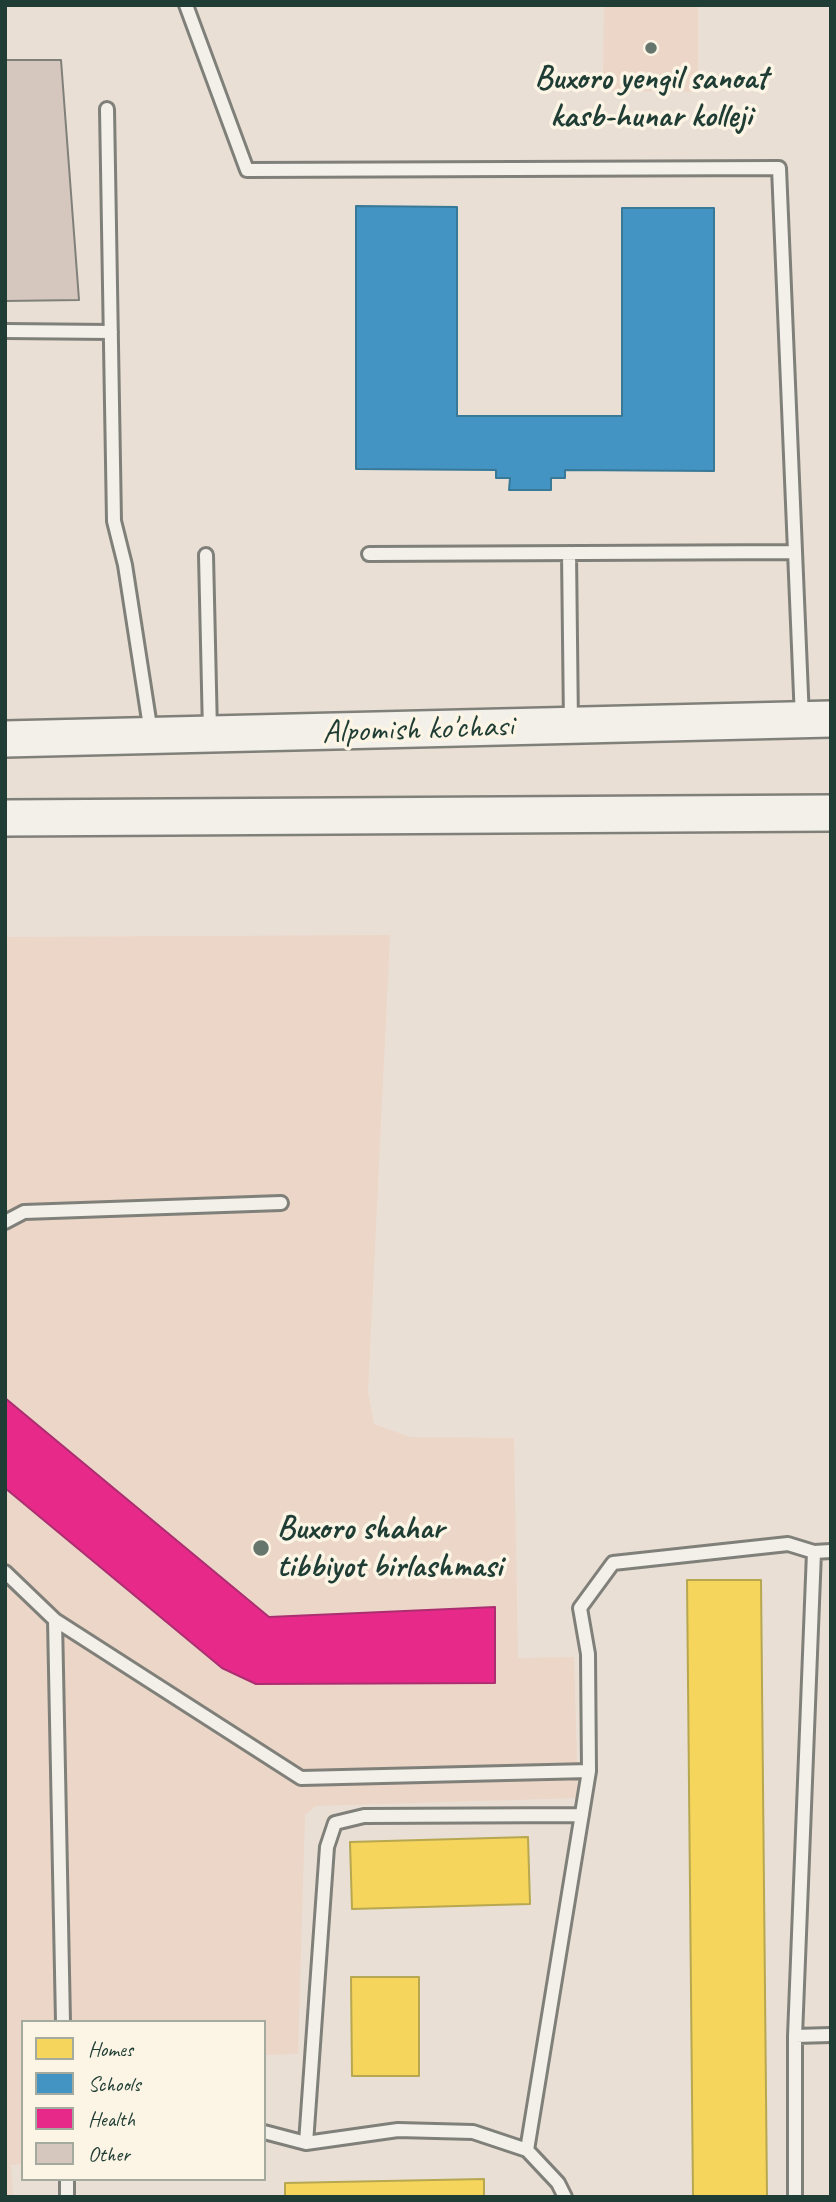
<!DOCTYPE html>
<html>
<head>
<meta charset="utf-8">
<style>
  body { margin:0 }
  #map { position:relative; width:836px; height:2202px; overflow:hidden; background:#eadfd5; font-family:Caveat,sans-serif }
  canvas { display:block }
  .frame { position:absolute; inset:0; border:7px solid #1f3d34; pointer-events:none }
  .legend { position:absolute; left:21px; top:2020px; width:245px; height:161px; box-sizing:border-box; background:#fcf5e5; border:2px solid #a4ab9e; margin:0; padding:9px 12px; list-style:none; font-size:21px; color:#1f3d34 }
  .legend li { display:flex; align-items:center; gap:14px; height:35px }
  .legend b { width:35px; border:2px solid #a4ab9e }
</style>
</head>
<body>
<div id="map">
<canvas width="836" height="2202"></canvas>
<div class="frame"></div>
<ul class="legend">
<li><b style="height:19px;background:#f6d55c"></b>Homes</li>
<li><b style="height:19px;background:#4393c3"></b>Schools</li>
<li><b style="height:19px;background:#e7298a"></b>Health</li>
<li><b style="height:19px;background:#d6c7be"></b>Other</li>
</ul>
</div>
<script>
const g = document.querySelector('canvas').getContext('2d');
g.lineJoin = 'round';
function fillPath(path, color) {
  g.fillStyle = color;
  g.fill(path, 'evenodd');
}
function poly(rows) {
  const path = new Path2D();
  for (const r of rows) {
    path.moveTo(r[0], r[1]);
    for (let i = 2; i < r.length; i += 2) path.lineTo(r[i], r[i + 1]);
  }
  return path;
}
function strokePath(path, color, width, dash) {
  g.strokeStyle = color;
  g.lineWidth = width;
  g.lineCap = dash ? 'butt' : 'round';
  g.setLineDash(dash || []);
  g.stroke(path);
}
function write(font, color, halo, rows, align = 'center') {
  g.font = font + ' Caveat,sans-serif';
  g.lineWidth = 7;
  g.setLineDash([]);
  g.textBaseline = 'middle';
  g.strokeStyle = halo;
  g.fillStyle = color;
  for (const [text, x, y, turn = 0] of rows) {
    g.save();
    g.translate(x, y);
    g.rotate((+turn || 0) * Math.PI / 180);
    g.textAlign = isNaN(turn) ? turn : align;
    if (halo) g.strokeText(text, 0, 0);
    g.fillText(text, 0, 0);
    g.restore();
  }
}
fillPath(poly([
  [604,5,698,5,698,92,603,91],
  [390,935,368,1392,374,1424,410,1437,514,1438,518,1658,574,1657,578,1798,316,1806,305,1815,298,2054,264,2055,264,2022,23,2022,23,2164,11,2165,13,2197,5,2197,5,937]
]), '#ecd6c7');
const homes = poly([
  [687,1580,761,1580,767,2197,693,2197,687,1580],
  [528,1837,530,1904,352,1909,350,1842,528,1837],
  [351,1977,419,1977,419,2076,352,2076,351,1977],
  [484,2179,484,2197,285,2197,285,2183,484,2179]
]);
fillPath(homes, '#f6d55c');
strokePath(homes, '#b6a750', 2);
const schools = poly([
  [356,206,457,207,457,416,622,416,622,208,714,208,714,471,565,470,565,478,551,478,551,490,509,490,510,478,496,478,496,470,356,469,356,206]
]);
fillPath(schools, '#4393c3');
strokePath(schools, '#387998', 2);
const health = poly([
  [5,1398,269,1617,495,1607,495,1683,256,1684,222,1668,5,1488,5,1398]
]);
fillPath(health, '#e7298a');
strokePath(health, '#ab2f70', 2);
const building = poly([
  [5,60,61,60,79,300,5,301,5,60]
]);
fillPath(building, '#d6c7be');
strokePath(building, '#80807a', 2);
const service = poly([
  [186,5,247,170,779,168,802,719],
  [107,109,114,521,125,565,151,733],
  [5,331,111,332],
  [569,553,571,725],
  [369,554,795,552],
  [206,555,210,732],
  [5,1222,24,1212,281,1203],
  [5,1572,55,1620],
  [63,2022,55,1620,301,1778,589,1771],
  [795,2036,831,2035],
  [264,2132,306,2143,398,2130,473,2132,527,2150],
  [306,2143,327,1847,335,1823,364,1816,582,1815],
  [67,2179,67,2197],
  [565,2197,558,2183,527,2150,589,1771,588,1654,580,1608,613,1563,788,1544,814,1552,831,1551],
  [795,2197,795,2036,814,1552]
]);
const secondary = poly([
  [5,739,831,719],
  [5,818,831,813]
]);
strokePath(service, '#80807a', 18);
strokePath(secondary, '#80807a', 40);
strokePath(service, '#f3efe9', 12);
strokePath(secondary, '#f3efe9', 35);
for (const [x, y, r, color] of [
  [651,48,7,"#66766c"],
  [261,1548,9,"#66766c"]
]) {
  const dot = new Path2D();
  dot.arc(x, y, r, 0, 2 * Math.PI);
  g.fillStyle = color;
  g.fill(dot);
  strokePath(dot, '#fcf5e5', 2.5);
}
write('bold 33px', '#1f3d34', '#fcf5e5', [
  ["Buxoro yengil sanoat",651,79],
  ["kasb-hunar kolleji",651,117],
  ["Buxoro shahar",277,1529,"left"],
  ["tibbiyot birlashmasi",277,1567,"left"]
]);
write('33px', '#1f3d34', '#fcf5e5', [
  ["Alpomish ko'chasi",418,730,-2]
]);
</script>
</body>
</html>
